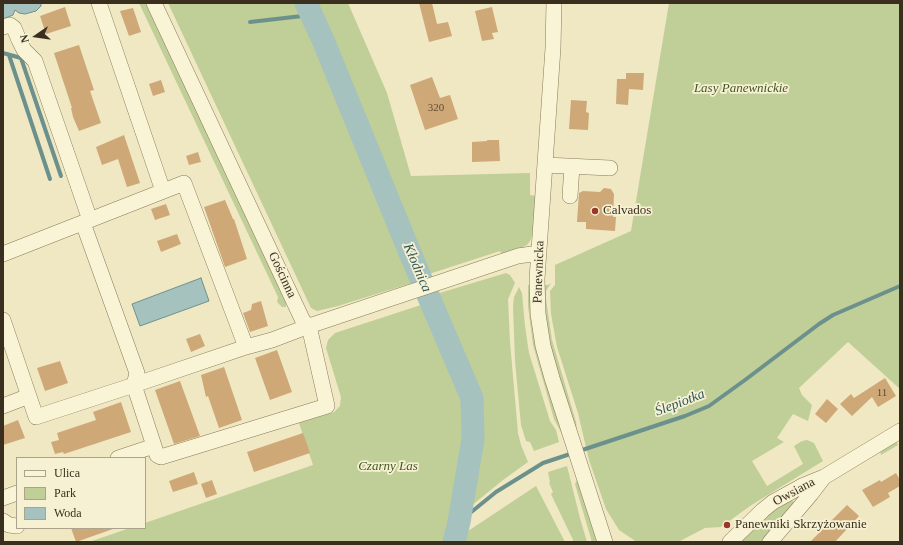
<!DOCTYPE html>
<html>
<head>
<meta charset="utf-8">
<style>
  body { margin:0 }
  #map { position:relative; width:903px; height:545px; overflow:hidden; background:#efe8c3; font-family:Georgia,serif }
  canvas { display:block }
  .frame { position:absolute; inset:0; border:4px solid #3a2f1e; pointer-events:none }
  .legend { position:absolute; left:16px; top:457px; width:130px; height:72px; box-sizing:border-box; background:#f7f1d3; border:1px solid #aba38b; margin:0; padding:5px 7px; list-style:none; font-size:12px; color:#3a2f1e }
  .legend li { display:flex; align-items:center; gap:8px; height:20px }
  .legend b { width:20px; border:1px solid #aba38b }
  .north { position:absolute; left:16px; top:16px; width:40px; height:40px; -webkit-text-stroke:3px #f7f1d3; paint-order:stroke; rotate:257deg; font-size:11px; font-weight:700; line-height:16px; text-align:center; color:#3a2f1e }
  .north::after { content:''; display:block; margin:auto; width:14px; height:18px; background:#3a2f1e; clip-path:polygon(50% 0,100% 100%,50% 72%,0 100%) }
</style>
</head>
<body>
<div id="map">
<canvas width="903" height="545"></canvas>
<div class="frame"></div>
<ul class="legend">
<li><b style="height:5px;background:#faf4d7"></b>Ulica</li>
<li><b style="height:11px;background:#c0ce97"></b>Park</li>
<li><b style="height:11px;background:#a6c2be"></b>Woda</li>
</ul>
<div class="north">N</div>
</div>
<script>
const g = document.querySelector('canvas').getContext('2d');
g.lineJoin = 'round';
function fillPath(path, color) {
  g.fillStyle = color;
  g.fill(path, 'evenodd');
}
function poly(rows) {
  const path = new Path2D();
  for (const r of rows) {
    path.moveTo(r[0], r[1]);
    for (let i = 2; i < r.length; i += 2) path.lineTo(r[i], r[i + 1]);
  }
  return path;
}
function strokePath(path, color, width, dash) {
  g.strokeStyle = color;
  g.lineWidth = width;
  g.lineCap = dash ? 'butt' : 'round';
  g.setLineDash(dash || []);
  g.stroke(path);
}
function write(font, color, halo, rows, align = 'center') {
  g.font = font + ' Georgia,serif';
  g.lineWidth = 3.5;
  g.setLineDash([]);
  g.textBaseline = 'middle';
  g.strokeStyle = halo;
  g.fillStyle = color;
  for (const [text, x, y, turn = 0] of rows) {
    g.save();
    g.translate(x, y);
    g.rotate((+turn || 0) * Math.PI / 180);
    g.textAlign = isNaN(turn) ? turn : align;
    if (halo) g.strokeText(text, 0, 0);
    g.fillText(text, 0, 0);
    g.restore();
  }
}
fillPath(poly([
  [139,3,147,3,286,300,286,307,282,307,277,302,278,297],
  [168,3,301,3,320,44,415,282,338,306,317,311,311,308],
  [312,3,348,3,387,93,411,176,530,173,530,195,536,196,533,232,531,239,528,244,522,248,502,255,500,251,426,275,325,30],
  [669,3,900,3,900,389,848,342,799,388,802,395,812,405,808,421,793,414,777,438,784,442,752,461,767,486,803,464,794,446,802,441,807,440,814,443,823,461,750,506,721,527,705,528,678,542,637,542,619,530,606,509,589,460,578,413,557,347,551,314,550,291,555,285,555,265,631,231],
  [506,273,510,275,515,283,508,299,510,342,518,433,521,445,528,462,503,480,465,511,478,437,474,389,433,295],
  [551,283,546,291,546,299,552,340,576,422,577,431,575,432,551,349,544,307,544,285,548,285],
  [528,285,530,285,532,322,539,361,562,434,554,419,533,345,528,306],
  [519,287,522,293,525,326,529,353,550,421,556,430,559,442,534,451,530,442,526,441,521,425,515,361,513,306,514,297],
  [427,303,468,399,469,439,455,521,450,542,89,542,130,528,145,528,145,523,313,465,299,423,334,412,340,406,341,397,326,348,328,340,335,333],
  [896,441,898,445,881,455,880,451],
  [567,466,580,518,587,542,574,542,551,494,553,492,549,483,550,482,548,472],
  [577,480,596,539,597,542,592,542,579,498,575,484],
  [536,486,565,542,461,542,462,535],
  [791,499,795,504,764,542,736,542,765,514]
]), '#c0ce97');
const water = poly([
  [3,3,41,3,41,6,36,11,25,14,19,13,15,10,13,15,3,19,3,3],
  [201,278,209,301,140,326,132,304,201,278]
]);
fillPath(water, '#a6c2be');
strokePath(water, '#6c918d', 1);
strokePath(poly([
  [250,22,311,15],
  [3,53,21,58,61,176],
  [9,55,50,179],
  [459,522,496,492,543,463,685,416,709,406,745,380,819,324,833,315,900,286]
]), '#6c918d', 4);
strokePath(poly([
  [306,3,323,40,410,253,472,398,473,439,459,522,454,542]
]), '#a6c2be', 23);
fillPath(poly([
  [419,3,432,3,437,24,448,22,452,36,429,42],
  [65,7,71,26,46,34,40,16],
  [492,7,498,32,492,33,494,39,482,41,475,11],
  [133,8,141,32,129,36,120,11],
  [79,45,94,90,90,91,101,123,79,131,73,117,71,108,72,108,54,53],
  [626,73,644,73,643,90,629,89,628,105,616,104,617,79,626,79],
  [432,77,440,98,450,95,458,119,425,130,410,85],
  [161,80,165,92,153,96,149,84],
  [571,100,587,101,586,112,589,113,588,130,569,129],
  [124,135,140,183,127,187,118,159,102,165,96,147],
  [487,140,499,140,500,161,472,162,472,142,487,141],
  [198,152,201,162,189,165,186,156],
  [604,188,611,189,614,194,613,217,616,217,615,231,586,229,586,222,577,222,579,193,583,191,600,192],
  [225,200,233,219,234,219,247,259,225,267,204,207],
  [166,204,170,215,155,220,151,209],
  [177,234,181,244,161,252,157,241],
  [261,301,268,326,250,332,243,313,251,310,252,304],
  [200,334,205,346,191,352,186,339],
  [277,350,292,392,270,400,255,358],
  [60,361,68,383,45,391,37,368],
  [224,367,242,420,219,428,208,396,206,397,201,375],
  [885,378,896,396,878,407,872,397,852,416,840,404,851,394,854,398],
  [180,381,200,436,174,444,155,390],
  [827,399,838,409,826,423,815,414],
  [121,402,131,432,64,454,63,452,55,454,51,442,59,440,57,433,96,420,93,412],
  [18,420,25,438,3,445,3,426],
  [303,433,310,453,254,472,247,452],
  [194,472,198,484,173,492,169,481],
  [896,473,900,480,900,486,888,493,890,497,873,507,862,490,880,480,881,482],
  [212,480,217,494,206,498,201,484],
  [847,505,859,516,835,542,810,542],
  [71,528,113,528,113,529,76,542]
]), '#cfa878');
const minor = poly([
  [99,3,163,191],
  [154,3,303,321,309,326,518,256,539,253],
  [554,3,553,48,537,279,538,314,543,346,552,378,605,542],
  [3,27,10,25,14,28,19,40,24,50,35,61,90,220],
  [545,165,610,168],
  [570,196,572,166],
  [3,254,184,183,246,347],
  [3,320,36,417,134,385,246,347,272,340,309,326,327,406,161,457,157,455,134,385,137,373,83,223],
  [3,406,29,396],
  [118,458,154,446],
  [3,498,17,493],
  [3,521,9,525,17,526],
  [730,542,763,510,773,502,802,486,824,477,900,431],
  [770,542,811,494,824,477]
]);
strokePath(minor, '#8a7a59', 16);
strokePath(minor, '#faf4d7', 15);
for (const [x, y, r, color] of [
  [595,211,4,"#9b3628"],
  [727,525,4,"#9b3628"]
]) {
  const dot = new Path2D();
  dot.arc(x, y, r, 0, 2 * Math.PI);
  g.fillStyle = color;
  g.fill(dot);
  strokePath(dot, '#f7f1d3', 1.5);
}
write('11px', '#5f4d34', null, [
  ["320",436,108],
  ["11",882,393]
]);
write('italic 13px', '#435724', '#f7f1d3', [
  ["Lasy Panewnickie",741,89],
  ["Czarny Las",388,467]
]);
write('13px', '#3a2f1e', '#f7f1d3', [
  ["Calvados",603,211],
  ["Panewniki Skrzyżowanie",735,525]
], 'left');
write('13px', '#3a2f1e', '#f7f1d3', [
  ["Panewnicka",539,272,-88],
  ["Gościnna",282,275,65],
  ["Owsiana",794,492,-28]
]);
write('italic 14px', '#2d575a', '#f7f1d3', [
  ["Kłodnica",417,268,67],
  ["Ślepiotka",680,403,-21]
]);
</script>
</body>
</html>
